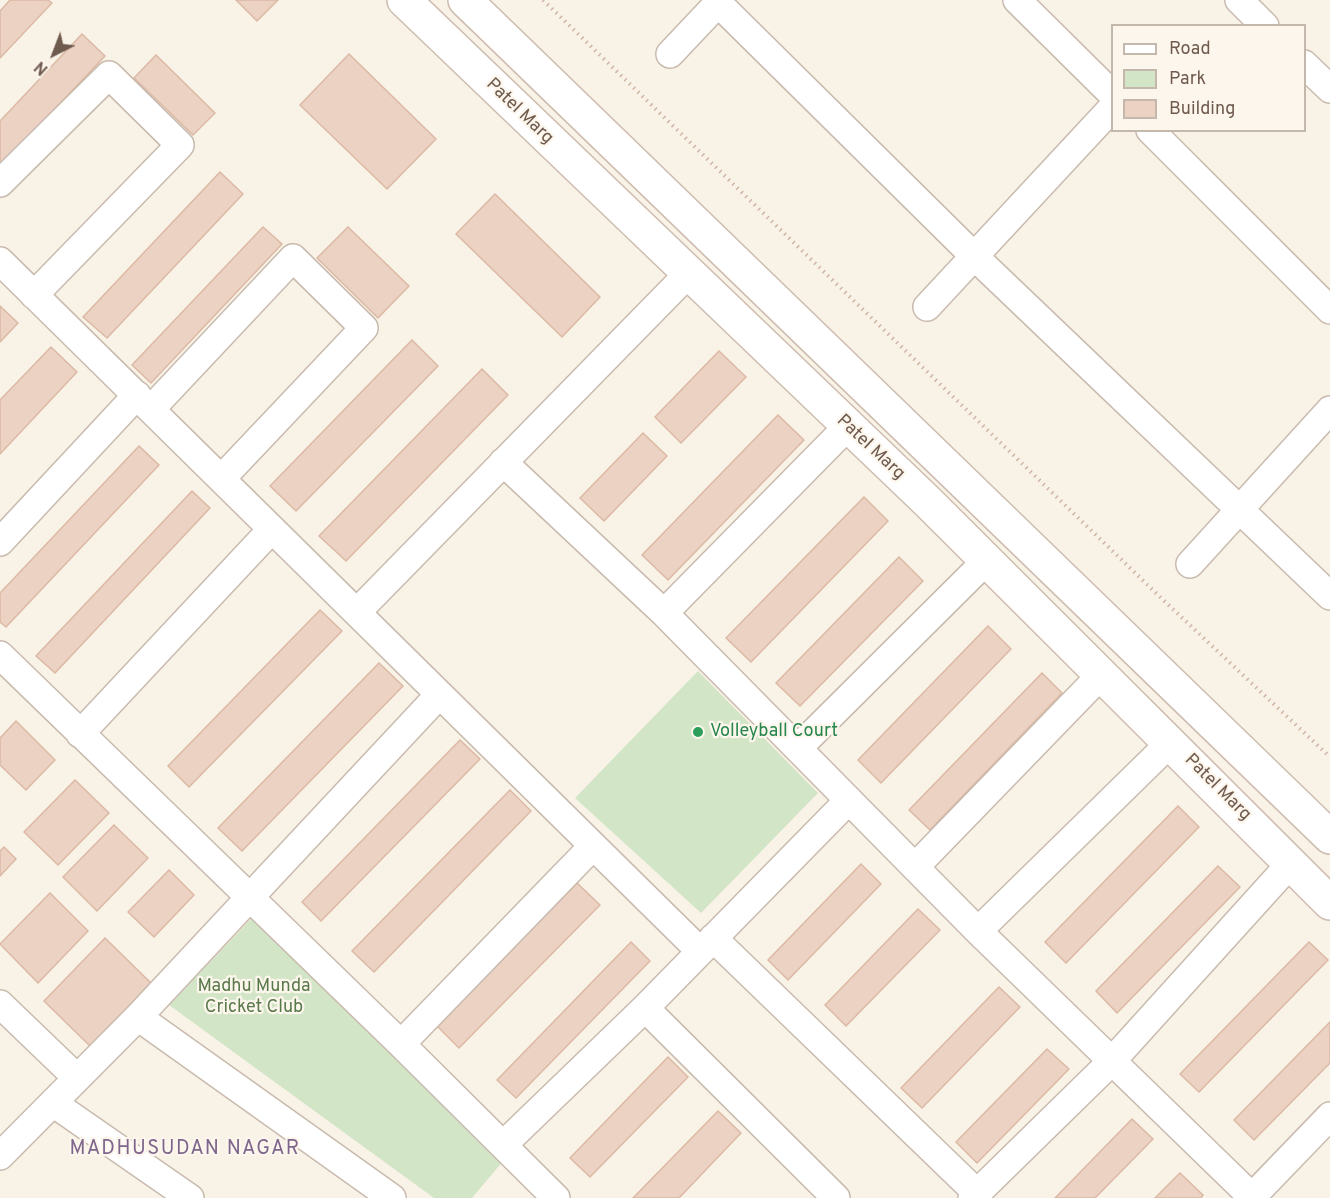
<!DOCTYPE html>
<html>
<head>
<meta charset="utf-8">
<style>
  body { margin:0 }
  #map { position:relative; width:1330px; height:1198px; overflow:hidden; background:#f9f2e7; font-family:Overpass,sans-serif }
  canvas { display:block }
  .legend { position:absolute; left:1111px; top:24px; width:195px; height:108px; box-sizing:border-box; background:#fdf6ec; border:2px solid #c4b8ad; margin:0; padding:8px 10px; list-style:none; font-size:18px; color:#6f5a4e }
  .legend li { display:flex; align-items:center; gap:12px; height:30px }
  .legend b { width:30px; border:2px solid #c4b8ad }
  .north { position:absolute; left:24px; top:24px; width:60px; height:60px; -webkit-text-stroke:4px #fdf6ec; paint-order:stroke; rotate:222deg; font-size:16px; font-weight:700; line-height:24px; text-align:center; color:#6f5a4e }
  .north::after { content:''; display:block; margin:auto; width:21px; height:27px; background:#6f5a4e; clip-path:polygon(50% 0,100% 100%,50% 72%,0 100%) }
</style>
</head>
<body>
<div id="map">
<canvas width="1330" height="1198"></canvas>
<ul class="legend">
<li><b style="height:8px;background:#fff"></b>Road</li>
<li><b style="height:16px;background:#d3e5c7"></b>Park</li>
<li><b style="height:16px;background:#ebd2c2"></b>Building</li>
</ul>
<div class="north">N</div>
</div>
<script>
const g = document.querySelector('canvas').getContext('2d');
g.lineJoin = 'round';
function fillPath(path, color) {
  g.fillStyle = color;
  g.fill(path, 'evenodd');
}
function poly(rows) {
  const path = new Path2D();
  for (const r of rows) {
    path.moveTo(r[0], r[1]);
    for (let i = 2; i < r.length; i += 2) path.lineTo(r[i], r[i + 1]);
  }
  return path;
}
function strokePath(path, color, width, dash) {
  g.strokeStyle = color;
  g.lineWidth = width;
  g.lineCap = dash ? 'butt' : 'round';
  g.setLineDash(dash || []);
  g.stroke(path);
}
function write(font, color, halo, rows, align = 'center') {
  g.font = font + ' Overpass,sans-serif';
  g.lineWidth = 4.5;
  g.setLineDash([]);
  g.textBaseline = 'middle';
  g.strokeStyle = halo;
  g.fillStyle = color;
  for (const [text, x, y, turn = 0] of rows) {
    g.save();
    g.translate(x, y);
    g.rotate((+turn || 0) * Math.PI / 180);
    g.textAlign = isNaN(turn) ? turn : align;
    if (halo) g.strokeText(text, 0, 0);
    g.fillText(text, 0, 0);
    g.restore();
  }
}
fillPath(poly([
  [698,671,818,793,701,913,575,798],
  [251,919,504,1160,472,1198,434,1198,169,1005]
]), '#d3e5c7');
const building = poly([
  [10,0,48,0,52,3,0,58,0,11,10,0],
  [236,0,278,0,257,21,236,0],
  [82,34,105,56,0,167,0,121,82,34],
  [349,54,436,139,387,189,300,105,349,54],
  [156,55,215,113,193,135,134,78,156,55],
  [220,172,243,194,107,338,83,317,220,172],
  [495,194,600,297,562,337,456,234,495,194],
  [263,227,282,244,151,383,132,365,263,227],
  [348,227,409,286,378,318,317,258,348,227],
  [0,306,18,323,0,342,0,306],
  [412,340,438,366,296,511,270,486,412,340],
  [51,347,77,372,0,454,0,400,51,347],
  [719,351,746,377,681,443,655,417,719,351],
  [482,369,508,395,346,561,319,536,482,369],
  [778,415,804,440,668,580,642,555,778,415],
  [643,433,667,456,604,521,580,498,643,433],
  [139,446,159,465,6,627,0,622,0,593,139,446],
  [192,491,210,508,55,673,36,656,192,491],
  [864,497,888,521,751,662,726,638,864,497],
  [899,557,923,581,800,706,776,683,899,557],
  [320,610,342,631,189,787,168,766,320,610],
  [988,626,1011,649,881,783,858,760,988,626],
  [379,663,403,686,242,851,218,828,379,663],
  [1042,673,1062,693,930,830,909,810,1042,673],
  [16,721,55,760,26,790,0,765,0,738,16,721],
  [460,740,480,759,321,921,302,902,460,740],
  [75,780,109,813,58,865,24,832,75,780],
  [510,790,531,811,374,972,352,951,510,790],
  [1178,806,1199,827,1066,963,1045,942,1178,806],
  [114,825,148,858,97,911,63,877,114,825],
  [4,847,16,859,0,876,0,851,4,847],
  [861,864,881,884,788,980,768,960,861,864],
  [1218,866,1240,887,1117,1013,1096,991,1218,866],
  [169,870,194,895,154,937,128,912,169,870],
  [577,883,600,905,459,1048,437,1026,577,883],
  [50,893,88,931,38,983,0,944,50,893],
  [918,909,940,930,846,1026,825,1005,918,909],
  [105,938,153,985,92,1048,44,1001,105,938],
  [631,942,650,961,516,1098,497,1080,631,942],
  [1309,942,1328,960,1199,1092,1180,1074,1309,942],
  [999,987,1020,1007,922,1108,901,1088,999,987],
  [1330,1022,1330,1063,1254,1140,1234,1120,1330,1022],
  [1047,1049,1069,1069,977,1163,956,1142,1047,1049],
  [668,1057,688,1077,590,1177,570,1158,668,1057],
  [718,1111,741,1133,679,1198,633,1198,718,1111],
  [1132,1119,1153,1139,1095,1198,1055,1198,1132,1119],
  [1180,1173,1203,1195,1201,1198,1155,1198,1180,1173]
]);
fillPath(building, '#ebd2c2');
strokePath(building, '#dcb9a4', 1.5);
const street = poly([
  [1017,0,1112,94],
  [1239,0,1265,26],
  [718,3,975,257,1330,596],
  [670,54,721,0],
  [1304,64,1330,89],
  [1150,130,1330,310],
  [0,183,109,75,180,145,34,295],
  [0,261,700,951],
  [927,307,1112,108],
  [152,408,293,258,364,328,222,478],
  [503,462,664,613,978,931,1252,1197],
  [0,542,137,395],
  [1190,564,1330,410],
  [357,612,687,275],
  [664,613,847,427],
  [0,655,401,1044,556,1198],
  [80,734,272,529],
  [798,748,987,560],
  [915,867,1102,674],
  [978,931,1171,742],
  [713,938,977,1193],
  [0,1004,77,1078],
  [645,1008,836,1198],
  [138,1017,392,1198],
  [401,1044,593,846],
  [53,1103,190,1198],
  [503,1145,645,1008,848,801],
  [0,1156,138,1017,439,695],
  [972,1198,1111,1062,1291,863],
  [1251,1198,1330,1116]
]);
const secondary = poly([
  [404,0,929,503,1330,903],
  [465,0,1330,837]
]);
strokePath(street, '#c9baae', 30);
strokePath(secondary, '#cebcaf', 36);
strokePath(poly([
  [543,0,1159,596,1330,757]
]), '#d0b5a5', 4, [1.5, 4.5]);
strokePath(street, '#fff', 27);
strokePath(secondary, '#fff', 33);
for (const [x, y, r, color] of [
  [698,732,6,"#2e9e5b"]
]) {
  const dot = new Path2D();
  dot.arc(x, y, r, 0, 2 * Math.PI);
  g.fillStyle = color;
  g.fill(dot);
  strokePath(dot, '#fdf6ec', 2);
}
write('18px', '#6f5a4e', '#fdf6ec', [
  ["Patel Marg",519,112,44],
  ["Patel Marg",870,448,43],
  ["Patel Marg",1217,788,45]
]);
write('18px', '#27864d', '#fdf6ec', [
  ["Volleyball Court",710,732]
], 'left');
write('18px', '#597a4b', '#fdf6ec', [
  ["Madhu Munda",254,987],
  ["Cricket Club",254,1008]
]);
g.letterSpacing = '1.5px';
write('20px', '#7e668c', '#fdf6ec', [
  ["MADHUSUDAN NAGAR",185,1150]
]);
g.letterSpacing = '0px';
</script>
</body>
</html>
